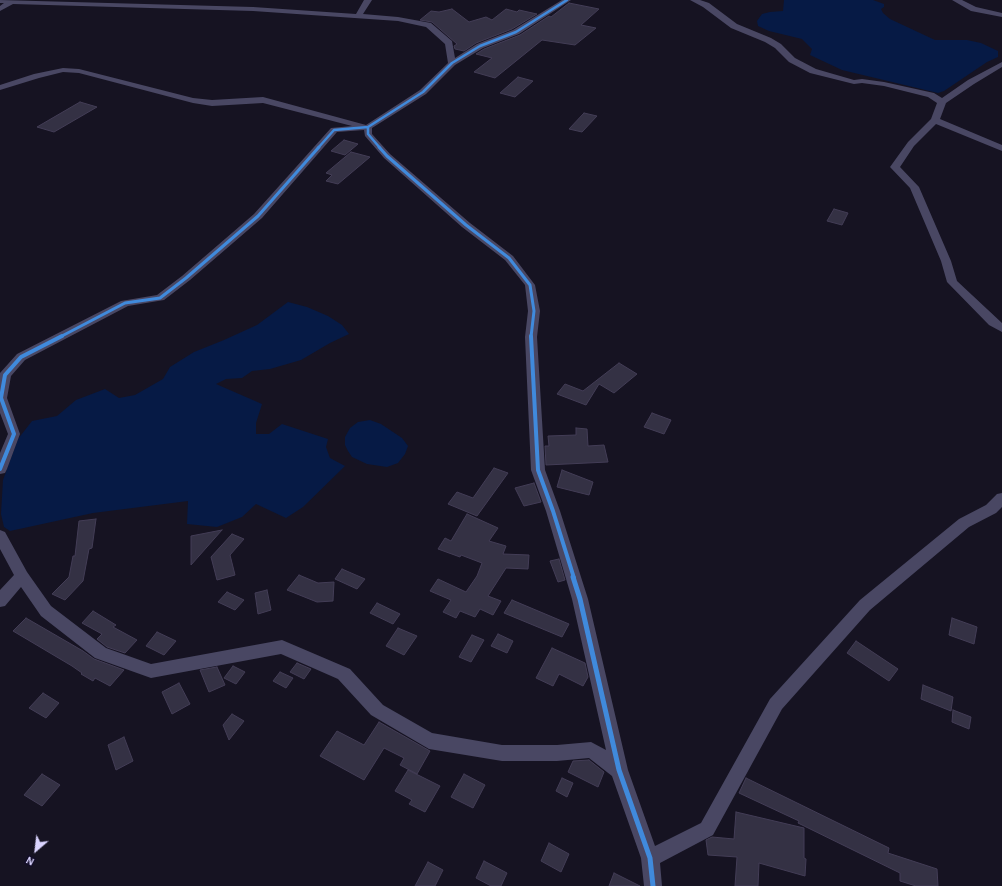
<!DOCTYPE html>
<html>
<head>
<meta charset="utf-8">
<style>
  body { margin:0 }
  #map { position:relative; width:1002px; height:886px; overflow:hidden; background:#161322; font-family:"Alegreya Sans",sans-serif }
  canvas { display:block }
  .north { position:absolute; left:16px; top:830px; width:40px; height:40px; -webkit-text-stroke:3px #120d28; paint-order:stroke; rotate:208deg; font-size:11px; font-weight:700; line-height:16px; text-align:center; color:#dad4ff }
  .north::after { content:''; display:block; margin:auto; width:14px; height:18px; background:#dad4ff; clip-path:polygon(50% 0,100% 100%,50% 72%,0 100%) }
</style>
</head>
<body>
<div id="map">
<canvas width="1002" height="886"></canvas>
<div class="north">N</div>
</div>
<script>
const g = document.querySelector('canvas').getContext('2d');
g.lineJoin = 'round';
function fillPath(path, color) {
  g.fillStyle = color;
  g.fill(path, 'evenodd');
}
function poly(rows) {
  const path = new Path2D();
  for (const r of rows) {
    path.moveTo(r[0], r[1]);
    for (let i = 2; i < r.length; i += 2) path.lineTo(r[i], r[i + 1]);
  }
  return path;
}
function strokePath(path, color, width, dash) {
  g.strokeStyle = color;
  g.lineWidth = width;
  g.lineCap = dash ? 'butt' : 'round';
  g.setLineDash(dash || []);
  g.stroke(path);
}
fillPath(poly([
  [784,0,873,0,884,4,884,7,881,9,883,13,890,19,935,40,967,40,981,43,998,51,998,57,987,62,944,91,938,93,842,70,810,55,812,49,802,39,769,31,758,26,757,21,762,14,770,12,783,11],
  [288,302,307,307,328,316,342,325,349,334,330,343,301,360,270,369,252,371,242,378,226,379,216,384,262,404,256,423,256,434,269,434,282,424,328,439,326,447,330,458,345,466,303,507,286,518,256,504,242,517,217,527,187,524,188,501,93,513,10,531,4,527,1,514,3,480,18,439,32,421,57,416,76,400,105,389,119,398,135,395,163,379,170,367,194,352,224,340,257,325],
  [370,420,381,424,402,438,408,446,405,454,398,463,387,467,367,464,352,457,348,451,345,445,345,437,350,428,358,422]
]), '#061a45');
const building = poly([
  [569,3,599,9,581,25,596,28,575,45,542,40,495,78,474,72,492,58,476,54,484,49,520,35,549,16,551,17,569,3],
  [452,9,469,22,486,17,492,20,506,9,517,12,519,10,537,14,512,29,476,43,464,51,455,49,454,46,457,44,432,22,420,20,431,11,439,12,452,9],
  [518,77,533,81,515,97,500,93,518,77],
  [80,102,97,107,54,132,37,127,80,102],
  [584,113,597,116,582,132,569,129,584,113],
  [344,140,358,144,345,155,331,151,344,140],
  [351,152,370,157,338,184,326,181,332,175,326,173,351,152],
  [834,209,848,213,842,225,827,221,834,209],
  [619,363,637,374,614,393,599,384,586,405,557,394,565,384,583,391,619,363],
  [652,413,671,420,664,434,644,427,652,413],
  [576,428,587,429,588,446,604,445,608,462,546,465,545,446,549,446,548,436,576,435,576,428],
  [494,468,508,473,477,516,448,504,457,492,473,498,494,468],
  [562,470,593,482,589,495,557,487,562,470],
  [534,483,541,502,524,506,515,488,534,483],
  [467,514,498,528,489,541,506,546,503,554,529,555,528,569,506,568,488,596,501,601,493,615,480,609,475,617,460,611,456,618,443,612,451,600,430,591,438,579,466,592,477,576,482,563,461,555,460,557,438,549,445,538,451,541,467,514],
  [96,519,92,548,89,549,83,581,65,600,52,594,69,577,73,556,75,556,79,521,96,519],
  [222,530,191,565,191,536,222,530],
  [232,534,244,539,230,555,235,575,217,580,211,557,232,534],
  [559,559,565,580,558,582,550,561,559,559],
  [342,569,365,579,357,589,335,579,342,569],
  [299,575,318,583,334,582,333,601,317,602,287,590,299,575],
  [267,590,271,610,258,614,255,593,267,590],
  [227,592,244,600,235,610,218,602,227,592],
  [512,600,569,624,562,637,504,613,512,600],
  [377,603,400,614,393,624,370,613,377,603],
  [93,611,116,625,113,627,137,640,125,653,107,647,97,639,102,634,82,623,93,611],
  [26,618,83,651,94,659,124,670,110,686,95,678,93,681,81,674,82,673,72,666,13,631,26,618],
  [952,618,977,627,974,644,949,635,952,618],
  [398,628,417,636,404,655,386,646,398,628],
  [157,632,176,641,164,655,146,646,157,632],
  [498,634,513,641,507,653,491,646,498,634],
  [472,635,484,640,471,662,459,657,472,635],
  [856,641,898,669,889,681,847,653,856,641],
  [552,648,585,663,588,677,583,686,559,674,553,686,536,678,552,648],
  [297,663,311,669,304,679,290,672,297,663],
  [233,666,245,672,236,684,224,678,233,666],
  [217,667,225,685,209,692,200,670,217,667],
  [280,672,293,678,286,688,273,681,280,672],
  [179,683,190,704,172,714,162,692,179,683],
  [923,685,953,697,951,711,921,699,923,685],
  [43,693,59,703,46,718,29,708,43,693],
  [953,710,971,717,969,729,952,722,953,710],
  [232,714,244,721,229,740,223,725,232,714],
  [379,722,430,751,417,774,400,765,404,758,384,748,364,780,320,756,337,731,364,745,379,722],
  [124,737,133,761,116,770,108,745,124,737],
  [589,760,604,772,598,787,568,772,573,761,589,760],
  [408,770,440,786,425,812,409,804,412,800,395,791,408,770],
  [42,774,60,785,42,806,24,795,42,774],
  [464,774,485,785,473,808,451,797,464,774],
  [562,778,573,783,567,797,556,791,562,778],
  [746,778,889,848,888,853,937,869,938,886,916,886,900,881,900,873,798,823,799,821,739,793,746,778],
  [736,812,804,828,804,858,806,859,805,876,759,863,758,886,735,886,737,857,708,855,706,840,712,837,734,839,736,812],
  [549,843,569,854,561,872,541,861,549,843],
  [484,861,507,873,501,886,491,886,476,878,484,861],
  [428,862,443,870,435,886,415,886,428,862],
  [614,873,640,886,609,886,614,873]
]);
fillPath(building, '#343144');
strokePath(building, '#433d56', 1);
fillPath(poly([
  [0,0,253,7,356,14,364,0,372,0,363,14,398,17,431,23,452,41,455,58,477,44,513,30,562,0,571,0,519,34,483,48,455,65,426,94,372,128,372,134,390,154,470,223,513,256,535,285,540,311,537,337,545,470,560,511,588,599,628,770,655,846,701,823,770,699,860,600,959,519,986,505,997,494,1002,493,1002,507,996,513,969,527,870,610,782,709,713,835,660,863,662,886,644,886,641,858,612,776,589,758,557,761,502,761,429,749,371,715,338,679,281,654,151,678,95,658,41,616,21,587,5,606,0,607,0,590,14,575,0,549,0,530,5,532,27,572,51,606,106,648,151,664,282,640,350,669,383,705,432,733,502,745,557,745,591,742,606,750,572,599,546,511,531,470,525,337,528,311,525,285,505,260,462,227,384,158,365,136,364,130,337,132,262,218,190,280,164,300,128,306,25,360,11,376,7,398,20,434,7,469,5,473,0,474,0,453,8,434,0,413,0,373,17,354,121,301,157,295,182,276,254,214,331,128,352,126,263,103,212,106,193,103,79,73,63,72,39,78,0,90,0,85,34,74,63,68,79,69,193,98,212,100,263,97,366,125,420,90,448,63,445,44,426,27,398,21,253,11,13,4,0,11,0,6,4,3,0,3,0,0],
  [690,0,700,0,709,3,737,24,771,38,781,44,795,58,816,69,854,80,862,79,884,82,934,93,942,98,968,80,1002,62,1002,67,974,84,946,103,940,119,1002,145,1002,151,936,124,914,146,900,167,919,187,951,261,957,281,1002,323,1002,332,989,325,947,282,941,261,910,188,890,167,908,142,931,119,937,103,928,97,884,86,862,83,854,84,810,73,789,62,775,48,765,42,731,28,703,7,690,0],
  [952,0,962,0,976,7,1002,13,1002,17,971,11,952,0]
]), '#494763');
strokePath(poly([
  [368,127,368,134,380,148],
  [318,148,334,130,368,127,423,92,452,63,480,46,516,32,567,0]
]), '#408adc', 2.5);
strokePath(poly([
  [379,147,387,156,466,225,509,258,530,285,534,311,531,337],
  [60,337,125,303,160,298,186,278,258,216,319,147]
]), '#408adc', 3);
strokePath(poly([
  [531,336,538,470,553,511,574,578],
  [0,469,14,434,1,398,5,375,21,357,62,336]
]), '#408adc', 4);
strokePath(poly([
  [573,577,580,599,619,770,650,858,653,886]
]), '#408adc', 5);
</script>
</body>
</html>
